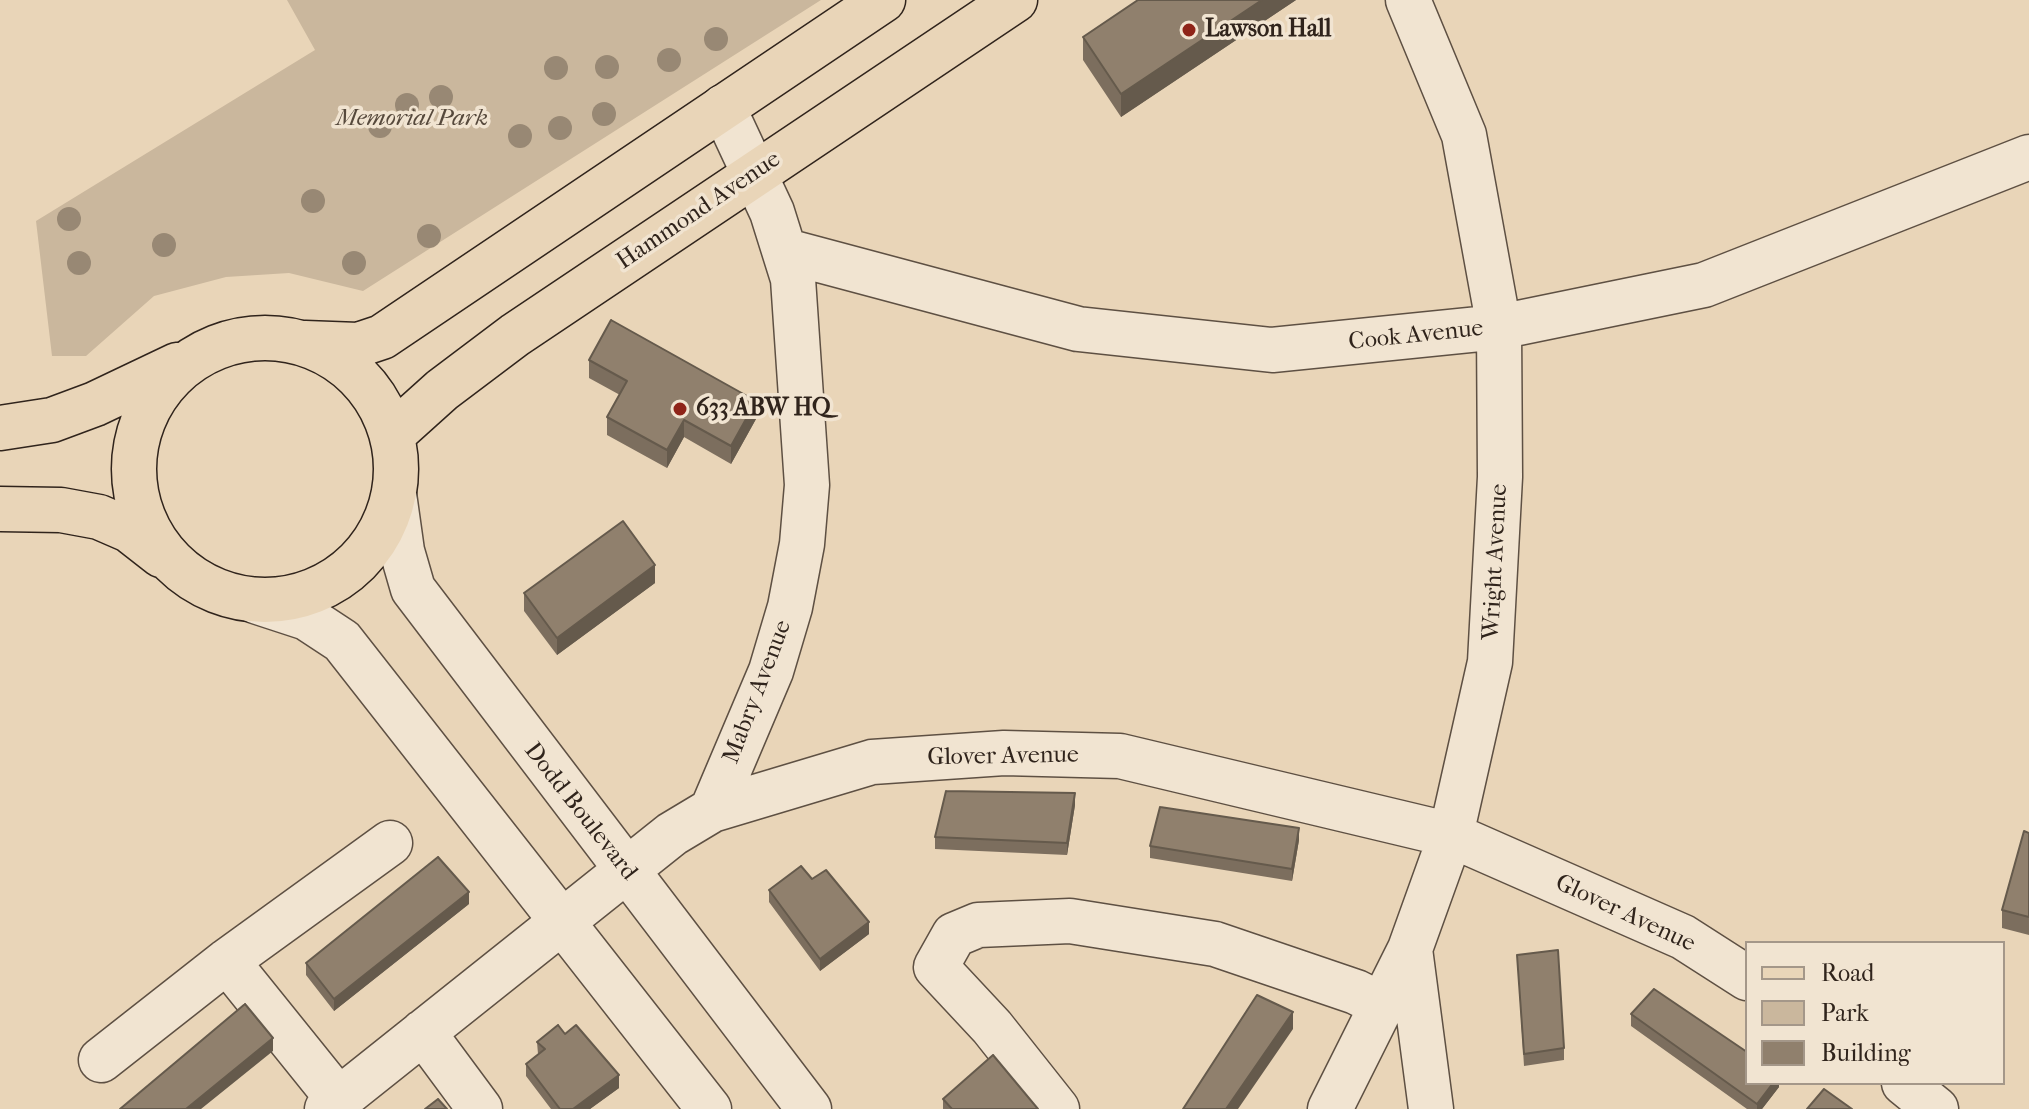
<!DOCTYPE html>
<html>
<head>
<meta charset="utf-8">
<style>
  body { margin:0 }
  #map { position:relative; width:2029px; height:1109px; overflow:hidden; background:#e9d5b8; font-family:"IM FELL French Canon",serif }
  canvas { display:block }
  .legend { position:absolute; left:1745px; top:941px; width:260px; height:144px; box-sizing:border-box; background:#f1e4d1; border:2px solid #a49789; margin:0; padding:10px 14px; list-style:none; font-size:24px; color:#30241c }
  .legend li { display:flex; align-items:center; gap:16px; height:40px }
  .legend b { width:40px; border:2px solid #a49789 }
</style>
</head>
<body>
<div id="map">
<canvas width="2029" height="1109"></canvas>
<ul class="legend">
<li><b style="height:10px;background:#e9d5b8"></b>Road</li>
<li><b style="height:22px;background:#cab79d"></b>Park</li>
<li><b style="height:22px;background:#90806d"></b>Building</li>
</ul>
</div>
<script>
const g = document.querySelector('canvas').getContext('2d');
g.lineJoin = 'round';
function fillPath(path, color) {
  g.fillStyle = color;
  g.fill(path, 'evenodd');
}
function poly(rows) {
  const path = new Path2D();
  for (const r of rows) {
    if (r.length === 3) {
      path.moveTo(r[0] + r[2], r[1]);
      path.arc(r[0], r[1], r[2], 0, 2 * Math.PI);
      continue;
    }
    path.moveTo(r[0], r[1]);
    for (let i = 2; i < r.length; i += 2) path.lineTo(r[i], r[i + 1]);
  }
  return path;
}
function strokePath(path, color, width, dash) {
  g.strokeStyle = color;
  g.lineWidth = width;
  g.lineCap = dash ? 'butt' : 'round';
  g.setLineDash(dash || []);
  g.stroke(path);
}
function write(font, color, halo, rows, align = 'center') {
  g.font = font + ' "IM FELL French Canon",serif';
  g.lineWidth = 7;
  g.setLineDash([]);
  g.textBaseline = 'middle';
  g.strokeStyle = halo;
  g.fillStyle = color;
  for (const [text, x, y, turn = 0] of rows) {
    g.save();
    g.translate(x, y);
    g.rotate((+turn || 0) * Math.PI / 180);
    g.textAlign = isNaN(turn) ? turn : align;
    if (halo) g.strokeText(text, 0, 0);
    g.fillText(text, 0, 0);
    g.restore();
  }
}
fillPath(poly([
  [287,0,821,0,363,291,289,273,226,277,154,296,86,356,52,356,36,221,315,50]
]), '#cab79d');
const minor = poly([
  [786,251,1078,329,1272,350,1499,327,1704,285,2029,157],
  [394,494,402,551,413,589,809,1109],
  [255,601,307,618,342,641,709,1109],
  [712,810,771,671,790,607,802,544,807,485,793,279,772,212,723,107],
  [1410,949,1431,1109],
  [227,961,339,1100],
  [423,1032,480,1109],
  [101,1060,227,961,390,843],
  [1904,1083,1936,1109],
  [327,1109,672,834,712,810,872,762,1004,753,1120,756,1451,835,1683,937,1747,978],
  [1057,1109,992,1027,936,967,954,935,978,925,1070,921,1215,944,1356,992,1382,1005],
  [1330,1109,1410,949,1451,835,1490,662,1500,477,1499,327,1464,135,1408,0]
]);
const major = poly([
  [265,469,131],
  [305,343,358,345,382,337,883,0],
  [0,428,52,420,95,404,177,365],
  [392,435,442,390,515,335,1015,0],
  [0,509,61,510,99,517,129,530,161,555]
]);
strokePath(minor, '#5e5043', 47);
strokePath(major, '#30241c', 47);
strokePath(minor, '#f1e4d1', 44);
strokePath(major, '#e9d5b8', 44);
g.fillStyle = '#988874';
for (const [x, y] of [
  [716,39],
  [669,60],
  [607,67],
  [556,68],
  [441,97],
  [407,105],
  [604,114],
  [380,126],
  [560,128],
  [520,136],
  [313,201],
  [69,219],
  [429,236],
  [164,245],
  [79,263],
  [354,263]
]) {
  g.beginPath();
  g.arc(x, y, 12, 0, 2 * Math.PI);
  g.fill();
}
fillPath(poly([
  [1138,0,1296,0,1121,117,1083,60,1083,37],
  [589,360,756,419,731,464,684,437,667,468,607,435,607,417,620,395,589,378],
  [655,583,557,655,524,611,524,593],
  [1075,805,1067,855,935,849,935,837],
  [2029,833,2029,935,2002,928,2002,910],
  [1299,840,1292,881,1150,858,1150,846],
  [812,879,869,934,820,971,769,902,769,890],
  [469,904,334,1011,306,975,306,963],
  [1517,955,1564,1048,1564,1060,1524,1066],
  [1631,1014,1779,1083,1779,1087,1762,1109,1747,1109,1631,1026],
  [565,1034,619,1088,590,1109,551,1109,526,1076,526,1064,538,1054,537,1042],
  [943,1099,1038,1109,943,1109]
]), '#7c6e5e');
fillPath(poly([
  [1262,0,1296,0,1121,117,1121,94],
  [756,401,756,419,731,464,731,446],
  [684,420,684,437,667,468,667,450],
  [655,565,655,583,557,655,557,638],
  [1075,793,1075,805,1067,855,1067,843],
  [1299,828,1299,840,1292,881,1292,869],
  [469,892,469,904,334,1011,334,999],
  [869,922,869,934,820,971,820,959],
  [1293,1012,1293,1029,1238,1109,1226,1109],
  [273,1038,273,1051,201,1109,186,1109],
  [619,1075,619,1088,590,1109,573,1109],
  [1773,1083,1779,1083,1779,1087,1762,1109,1757,1109,1757,1104]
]), '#655a4c');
const building = poly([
  [1138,0,1262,0,1121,94,1083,37,1138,0],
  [611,320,756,401,731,446,684,420,667,450,607,417,627,381,589,360,611,320],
  [623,521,655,565,557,638,524,593,623,521],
  [946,791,1075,793,1067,843,935,837,946,791],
  [1160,807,1299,828,1292,869,1150,846,1160,807],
  [2024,831,2029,833,2029,917,2002,910,2024,831],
  [438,857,469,892,334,999,306,963,438,857],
  [801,866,812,879,826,870,869,922,820,959,769,890,801,866],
  [1558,950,1564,1048,1524,1054,1517,955,1558,950],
  [1654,989,1747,1052,1747,1083,1773,1083,1757,1104,1631,1014,1654,989],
  [1257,995,1293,1012,1226,1109,1183,1109,1257,995],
  [245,1004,273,1038,186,1109,120,1109,245,1004],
  [558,1025,565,1034,576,1025,619,1075,573,1109,560,1109,526,1064,545,1049,537,1042,558,1025],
  [993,1055,1038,1109,952,1109,943,1099,993,1055],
  [1824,1089,1852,1109,1807,1109,1824,1089],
  [438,1099,447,1109,425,1109,438,1099]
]);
fillPath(building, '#90806d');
strokePath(building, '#655a4c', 2);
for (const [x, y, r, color] of [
  [1189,30,8,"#8f2418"],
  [680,409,8,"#8f2418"]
]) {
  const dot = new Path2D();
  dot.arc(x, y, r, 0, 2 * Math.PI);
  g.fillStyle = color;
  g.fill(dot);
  strokePath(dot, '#f1e4d1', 3);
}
write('bold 24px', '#30241c', '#f1e4d1', [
  ["Lawson Hall",1205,30],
  ["633 ABW HQ",696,409]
], 'left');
write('italic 24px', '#56493c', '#f1e4d1', [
  ["Memorial Park",412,119]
]);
write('24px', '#30241c', '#f1e4d1', [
  ["Hammond Avenue",699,211,-34],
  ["Cook Avenue",1416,336,-6],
  ["Wright Avenue",1496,562,-87],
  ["Mabry Avenue",758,692,-69],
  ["Glover Avenue",1003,757,-1],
  ["Dodd Boulevard",580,812,52],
  ["Glover Avenue",1625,914,25]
]);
</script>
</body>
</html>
